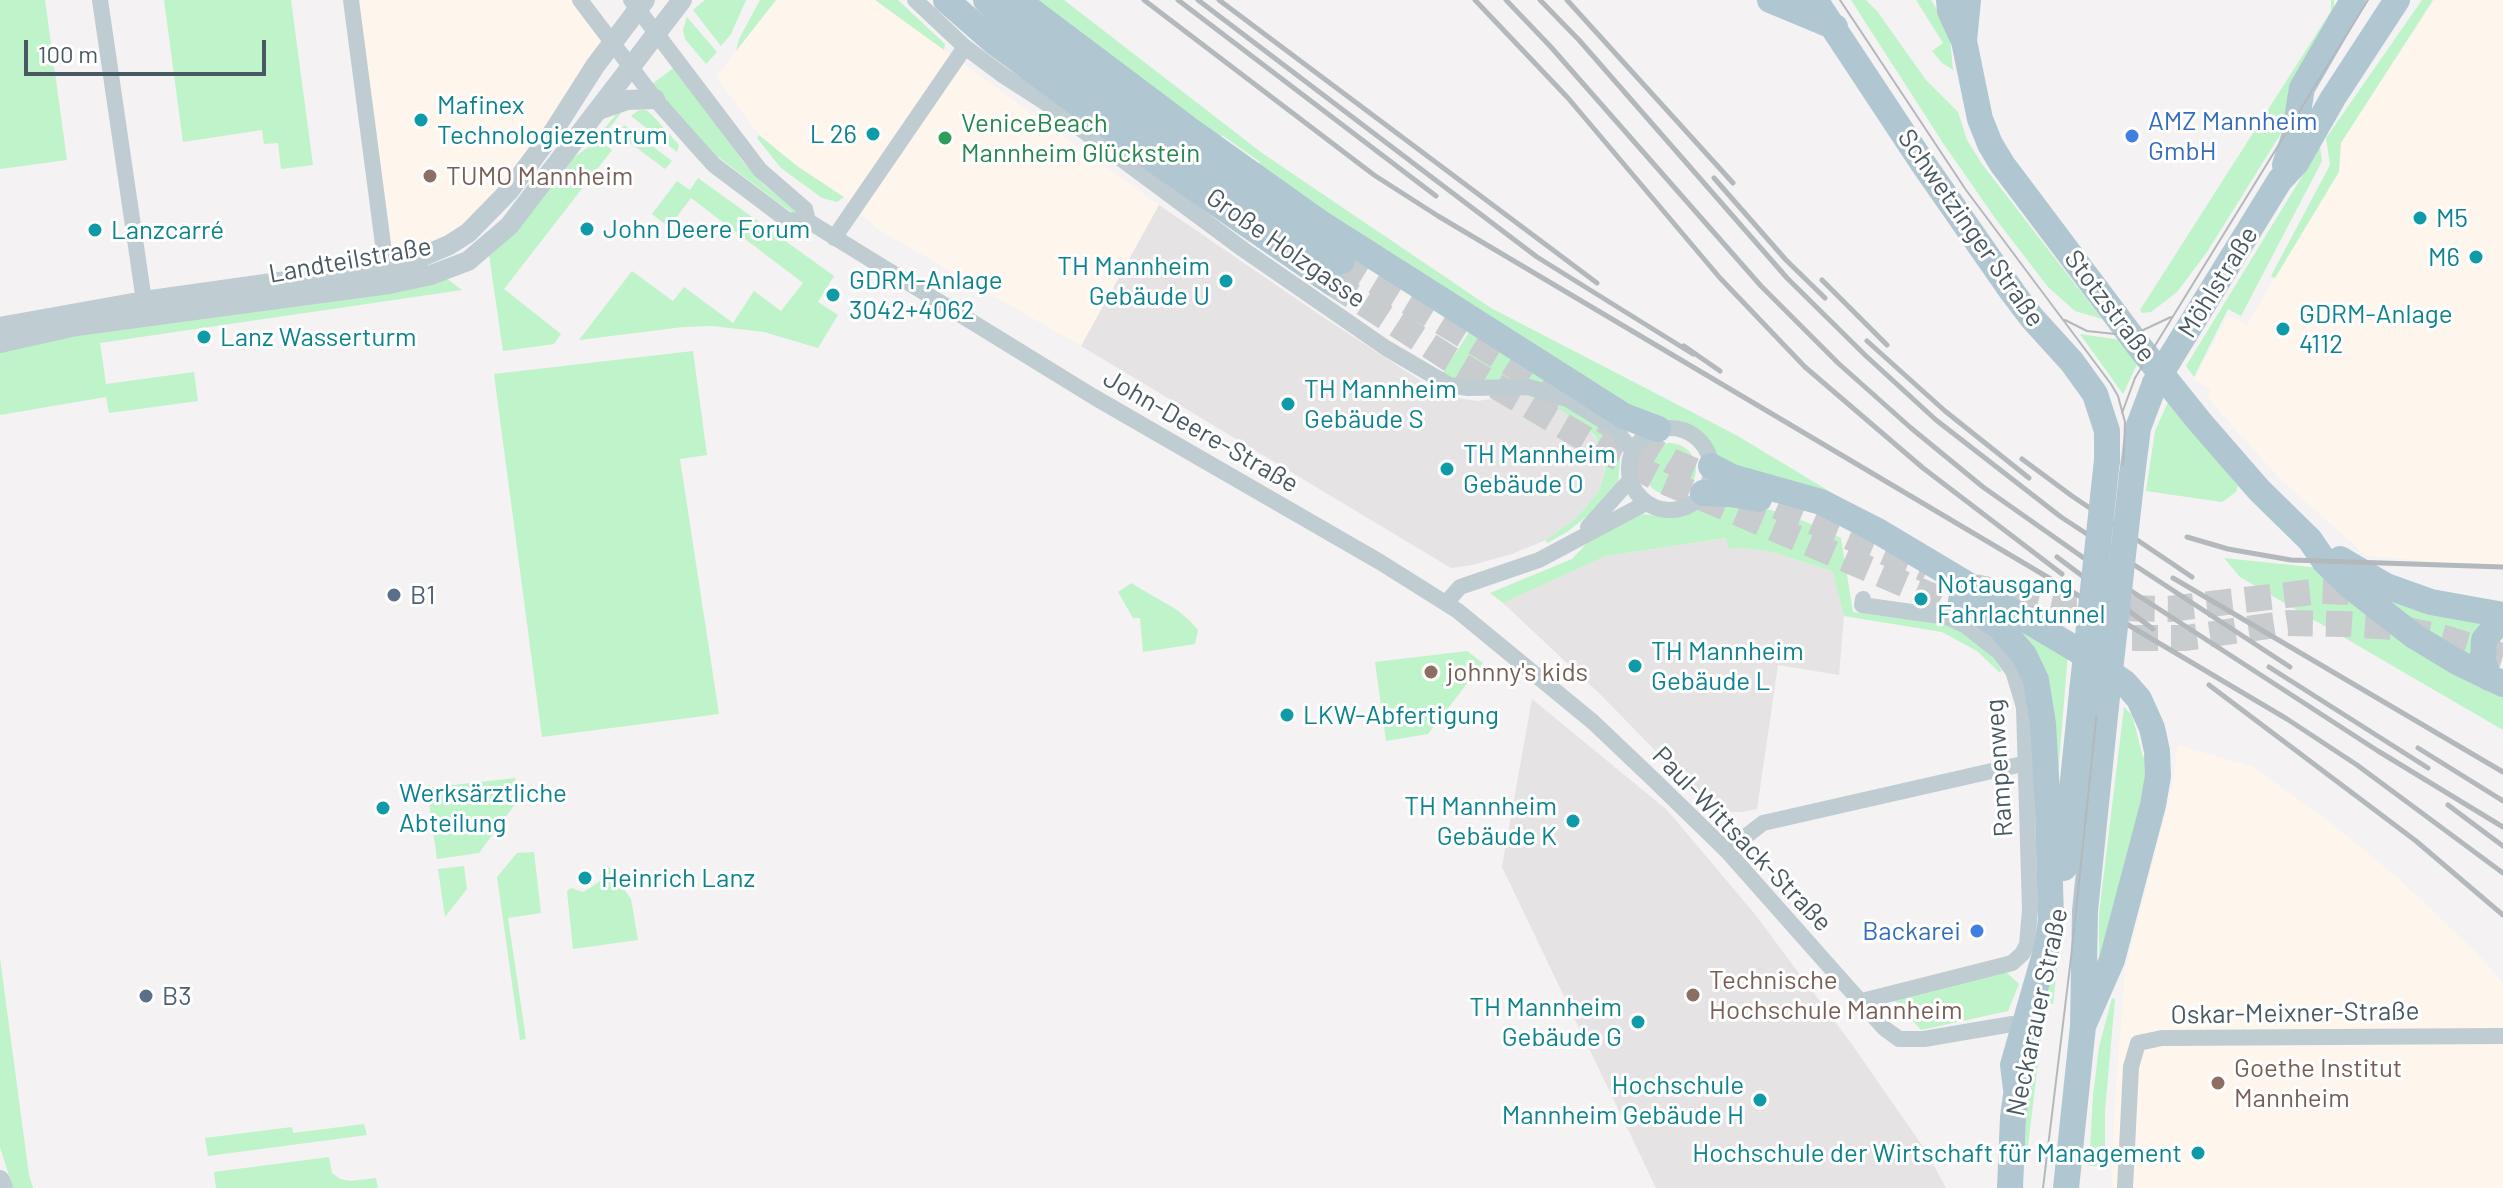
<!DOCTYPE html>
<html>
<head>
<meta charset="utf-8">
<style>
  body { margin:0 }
  #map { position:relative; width:2503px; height:1188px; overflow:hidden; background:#f4f2f2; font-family:Barlow,sans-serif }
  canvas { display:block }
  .scale { position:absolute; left:24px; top:40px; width:242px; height:36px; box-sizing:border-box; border:4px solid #485961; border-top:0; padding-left:10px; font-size:24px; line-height:28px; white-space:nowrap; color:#485961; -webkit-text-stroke:6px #fff; paint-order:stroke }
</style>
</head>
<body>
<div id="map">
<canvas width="2503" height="1188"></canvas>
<div class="scale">100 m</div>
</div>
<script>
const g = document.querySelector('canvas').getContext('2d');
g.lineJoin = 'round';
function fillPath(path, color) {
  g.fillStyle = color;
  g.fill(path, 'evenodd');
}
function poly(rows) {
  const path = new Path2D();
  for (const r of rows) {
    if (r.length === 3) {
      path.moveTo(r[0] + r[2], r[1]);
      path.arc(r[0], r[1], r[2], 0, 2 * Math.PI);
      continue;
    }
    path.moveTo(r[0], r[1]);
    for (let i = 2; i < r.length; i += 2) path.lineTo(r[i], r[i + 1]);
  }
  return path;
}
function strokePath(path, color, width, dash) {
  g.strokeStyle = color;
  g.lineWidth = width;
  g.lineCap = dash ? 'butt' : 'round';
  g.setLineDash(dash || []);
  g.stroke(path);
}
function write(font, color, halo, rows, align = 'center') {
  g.font = font + ' Barlow,sans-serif';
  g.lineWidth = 6;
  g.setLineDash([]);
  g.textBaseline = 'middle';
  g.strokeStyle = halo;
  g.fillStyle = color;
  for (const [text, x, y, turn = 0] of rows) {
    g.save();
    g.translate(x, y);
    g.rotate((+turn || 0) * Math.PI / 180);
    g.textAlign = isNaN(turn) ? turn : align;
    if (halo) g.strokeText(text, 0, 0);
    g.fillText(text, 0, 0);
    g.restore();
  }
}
fillPath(poly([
  [355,0,575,0,606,44,474,223,390,262],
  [776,0,875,0,1159,205,1081,346,879,230,844,197,797,166,759,135,716,77],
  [2435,0,2503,0,2503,568,2367,556,2280,479,2207,397,2211,390,2194,380,2228,316,2247,325,2337,172,2340,142],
  [2178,745,2253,767,2330,822,2399,879,2476,952,2503,983,2503,1188,2112,1188,2114,1114,2125,970,2172,788]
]), '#fef6ec');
fillPath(poly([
  [1159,205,1320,315,1444,396,1478,401,1522,394,1556,407,1573,417,1591,432,1602,449,1605,472,1599,491,1576,518,1546,540,1512,554,1472,565,1451,568,1081,346],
  [1727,538,1728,549,1743,548,1772,552,1832,571,1844,616,1839,675,1778,665,1757,809,1741,812,1715,812,1600,694,1503,603,1606,556],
  [1532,699,1667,810,1754,913,1851,1043,1926,1151,1946,1188,1656,1188,1502,867]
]), '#e5e3e4');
fillPath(poly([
  [0,0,45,0,67,160,0,169],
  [164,0,291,0,313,165,281,169,278,143,264,144,262,130,183,142],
  [705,0,746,0,731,34,721,46,693,10],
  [760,0,776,0,736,51,739,39],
  [875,0,898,0,945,44,944,50],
  [1028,0,1064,0,1262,153,1491,308,1736,435,1922,547,1722,464,1710,442,1696,428,1674,420,1654,420,1257,168,1260,162,1222,135,1217,139],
  [1851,0,1866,0,1877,11,1926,80,1958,112,1967,140,1982,164,2102,319,2075,311,2048,287,1995,218,1943,143],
  [1916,0,1931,0,1941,16,1950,38,1953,70,1942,63,1932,51,1943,43],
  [2331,0,2334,0,2334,11,2290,119,2207,252,2177,292,2151,312,2142,313,2140,310,2331,11],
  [2422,0,2433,0,2341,143,2339,172,2275,278,2271,276,2330,165,2326,138],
  [687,17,717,52,706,64,685,39,683,30],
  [675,67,744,163,764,185,799,213,796,215,784,207,705,147,652,84],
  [639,110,646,110,652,115,679,145,677,152,631,116],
  [619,111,621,113,600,140,612,150,504,289,561,334,554,344,503,351,489,255,570,160,590,146],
  [624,125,672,161,665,169,618,134],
  [759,135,797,166,844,197,837,202,822,198,781,168,757,138],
  [2320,147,2322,161,2241,316,2228,309,2194,377,2186,366],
  [698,178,834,276,818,302,838,315,818,348,764,332,712,326,683,327,579,340,632,271,673,301,684,287,733,323,754,291,781,311,803,283,691,198,669,227,652,214,677,181,690,190],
  [446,278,462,290,100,343,106,384,194,372,198,401,109,413,106,397,0,415,0,350,43,338],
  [1471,329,1557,388,1467,383,1442,374],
  [2080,334,2121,340,2138,362,2123,394],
  [693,351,707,455,680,459,719,714,542,737,494,374],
  [1522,394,1549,398,1610,432,1621,450,1618,483,1600,506,1567,532,1547,543,1546,540,1576,518,1599,491,1605,472,1604,457,1595,436,1584,425,1556,407],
  [2169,400,2238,486,2236,492,2222,502,2146,491,2155,431],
  [1670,469,26],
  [1733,500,1793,516,1841,538,1853,612,1944,624,1984,644,2002,671,1999,672,1977,651,1942,632,1844,616,1832,571,1772,552,1743,548,1728,549,1726,538,1606,556,1503,603,1490,593,1572,559,1591,539,1642,514,1672,518,1691,513,1702,506],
  [2224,558,2320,568,2503,695,2503,730,2240,577],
  [2363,582,2487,618,2477,661,2439,644],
  [1131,583,1177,610,1190,621,1198,630,1195,644,1143,652,1140,618,1133,618,1118,592],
  [2018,629,2068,652,2056,800],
  [1467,651,1483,663,1428,734,1386,741,1375,662],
  [2124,707,2132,715,2143,757,2151,757,2105,959,2099,957,2099,914],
  [515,778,519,799,479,853,437,859,427,788],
  [534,852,541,913,508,918,526,1039,520,1040,497,877,517,853],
  [464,866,467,889,445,917,438,869],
  [608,866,631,899,638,940,573,949,567,891,571,888,583,892,593,886,600,881,600,871],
  [0,958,29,1175,33,1188,13,1188,0,1147],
  [2056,960,2058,961,2053,1004,2045,1004,2028,1146,2025,1145,2026,1106,2037,1023],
  [2004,970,2019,984,2008,1011,1921,1030,1894,999],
  [2112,998,2115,999,2105,1111,2105,1166,2089,1166,2093,1095,2099,1047],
  [364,1124,367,1135,208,1156,205,1138,292,1127,293,1133],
  [329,1157,332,1173,340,1179,351,1181,376,1178,378,1188,216,1188,214,1172]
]), '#bff3ca');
strokePath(poly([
  [1342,261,1570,400],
  [1331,282,1450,359,1611,454,1661,480,1953,605,1981,614],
  [1603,420,1671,461,1927,570],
  [1975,587,2064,607,2169,609,2320,591,2372,593],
  [2093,638,2186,638,2288,623,2346,624,2393,627,2441,637,2503,656]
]), '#c9ccce', 26, [26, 13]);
strokePath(poly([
  [100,0,144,301],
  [351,0,386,267],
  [580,0,655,99,702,152,714,165,787,220,808,221,1094,397,1380,562,1458,611,1593,722,1654,780,1727,851,1884,1028,1899,1039,1924,1039,2012,1024,2022,1027],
  [631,0,760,170,805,209,808,221],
  [915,0,965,47,1004,76,1046,103,1244,250,1386,348,1449,385,1468,388,1529,387,1567,399,1613,427,1632,450],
  [834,238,965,47],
  [1670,469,41],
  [1588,527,1630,480],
  [1446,603,1460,587,1539,560,1646,503],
  [1727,851,1763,823,2027,763],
  [1862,1001,2012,963,2022,954,2027,945,2030,910,2024,707,2013,671,1999,652,1966,626,1947,617,1862,605,1863,599],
  [2125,1188,2131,1067,2138,1043,2162,1038,2503,1036]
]), '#bfccd2', 16);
strokePath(poly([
  [598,110,627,100,655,99],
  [0,327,144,301,386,267,419,258,449,245,468,233,509,191,553,132,595,66,645,0],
  [0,343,76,326,389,284,431,275,468,261,509,226,682,0],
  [0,1180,3,1188]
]), '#bfccd2', 20);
strokePath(poly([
  [946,0,993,41,1164,167,1331,282],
  [986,0,1047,55,1225,183,1342,261],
  [1017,0,1187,128,1322,224,1624,416,1658,429],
  [1770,0,1835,27],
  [1815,0,1922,162,2013,293,2032,318,2072,362,2095,394,2107,431,2107,460],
  [1949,0,1950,11,1964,41,1980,119,1990,144,2002,164,2138,345,2199,421,2259,490,2310,540,2325,562,2351,587,2414,636,2457,662,2503,684],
  [1964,41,1968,0],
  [2285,165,2294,137,2302,88,2353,0],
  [2169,360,2280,180,2296,163,2333,98,2397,0],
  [1711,466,1732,477,1821,502,1876,530,2077,650,2125,683,2139,699,2152,728,2157,751,2158,776,2153,805,2112,960,2083,1026],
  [2132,475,2138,428,2155,383],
  [1703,493,1730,494,1759,499],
  [2340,559,2386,586,2431,602,2503,615],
  [1961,601,2000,627,2024,655,2036,680,2043,724,2048,810,2051,920,2047,947,2013,1065,2016,1089],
  [2489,678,2483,661,2484,640,2503,617],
  [2064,868,2082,692],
  [2010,1188,2013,1117,2019,1073],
  [2066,1188,2083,1026,2085,911,2106,706]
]), '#b0c7d2', 26);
strokePath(poly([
  [1840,0,1966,190,2111,384,2118,396,2125,422,2124,454,2071,958,2043,1188],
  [2065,320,2087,331,2115,334,2141,331,2171,317],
  [2122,413,2135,378,2368,0]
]), '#b3b8bc', 2);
strokePath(poly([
  [1144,0,1374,175,1438,216,2287,719,2357,765,2503,873],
  [1178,0,1436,196],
  [1198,0,1537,257,1693,354],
  [1219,0,1597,283],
  [1475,0,1568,98,1720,278,1805,367,1923,468,2062,574],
  [1506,0,1550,46,1761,286,1838,363,1911,428,1983,487,2125,587,2378,751,2503,827],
  [1540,0,1579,40,1787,278,1865,355,1936,420,2061,517,2290,667],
  [1567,0,1733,183],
  [1714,178,1786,260,1825,298],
  [1822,280,1887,345],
  [1867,341,1945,411,2029,478],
  [1684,346,1720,371],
  [2022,459,2072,496,2192,577],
  [2187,537,2228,549,2291,560,2503,567],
  [2057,557,2153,629],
  [2173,578,2503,772],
  [2269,667,2428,768],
  [2209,685,2416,841,2503,915],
  [2418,748,2503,801],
  [2448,805,2503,846]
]), '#b3b8bc', 5);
strokePath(poly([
  [2155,383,2169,360],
  [2082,692,2107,460],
  [2106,706,2132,475]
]), '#b0c7d2', 26);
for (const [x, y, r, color] of [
  [421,120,8,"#0f9aa8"],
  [873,134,8,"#0f9aa8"],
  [2132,136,8,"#3f7fe0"],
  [945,138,8,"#2e9e5b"],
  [430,176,8,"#8d6e63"],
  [2420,218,8,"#0f9aa8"],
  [587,229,8,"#0f9aa8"],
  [95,230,8,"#0f9aa8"],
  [2476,257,8,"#0f9aa8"],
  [1226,281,8,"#0f9aa8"],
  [833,295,8,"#0f9aa8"],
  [2283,329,8,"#0f9aa8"],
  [204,337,8,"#0f9aa8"],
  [1288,404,8,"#0f9aa8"],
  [1447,469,8,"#0f9aa8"],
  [394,595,8,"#5c6f8a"],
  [1921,599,8,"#0f9aa8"],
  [1635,666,8,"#0f9aa8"],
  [1431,672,8,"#8d6e63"],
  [1287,715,8,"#0f9aa8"],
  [383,808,8,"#0f9aa8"],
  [1573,821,8,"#0f9aa8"],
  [585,878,8,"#0f9aa8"],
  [1977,931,8,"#3f7fe0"],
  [1693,995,8,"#8d6e63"],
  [146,996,8,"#5c6f8a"],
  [1638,1022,8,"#0f9aa8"],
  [2218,1083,8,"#8d6e63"],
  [1760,1100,8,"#0f9aa8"],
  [2198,1153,8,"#0f9aa8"]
]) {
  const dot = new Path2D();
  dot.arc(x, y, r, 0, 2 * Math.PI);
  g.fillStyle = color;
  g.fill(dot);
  strokePath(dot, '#fff', 3);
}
write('26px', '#0d838f', '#fff', [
  ["Mafinex",437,105],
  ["Technologiezentrum",437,135],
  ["L 26",857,134,"right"],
  ["M5",2436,218],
  ["John Deere Forum",603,229],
  ["Lanzcarré",111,230],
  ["M6",2460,257,"right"],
  ["TH Mannheim",1210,266,"right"],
  ["Gebäude U",1210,296,"right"],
  ["GDRM-Anlage",849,280],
  ["3042+4062",849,310],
  ["GDRM-Anlage",2299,314],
  ["4112",2299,344],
  ["Lanz Wasserturm",220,337],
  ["TH Mannheim",1304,389],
  ["Gebäude S",1304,419],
  ["TH Mannheim",1463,454],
  ["Gebäude O",1463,484],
  ["Notausgang",1937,584],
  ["Fahrlachtunnel",1937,614],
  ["TH Mannheim",1651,651],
  ["Gebäude L",1651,681],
  ["LKW-Abfertigung",1303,715],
  ["Werksärztliche",399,793],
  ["Abteilung",399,823],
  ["TH Mannheim",1557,806,"right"],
  ["Gebäude K",1557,836,"right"],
  ["Heinrich Lanz",601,878],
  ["TH Mannheim",1622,1007,"right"],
  ["Gebäude G",1622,1037,"right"],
  ["Hochschule",1744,1085,"right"],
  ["Mannheim Gebäude H",1744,1115,"right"],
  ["Hochschule der Wirtschaft für Management",2182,1153,"right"]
], 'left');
write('26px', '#366cbe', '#fff', [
  ["AMZ Mannheim",2148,121],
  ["GmbH",2148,151],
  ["Backarei",1961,931,"right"]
], 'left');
write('26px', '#27864d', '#fff', [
  ["VeniceBeach",961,123],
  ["Mannheim Glückstein",961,153]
], 'left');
write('26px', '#785e54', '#fff', [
  ["TUMO Mannheim",446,176],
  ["johnny's kids",1447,672],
  ["Technische",1709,980],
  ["Hochschule Mannheim",1709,1010],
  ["Goethe Institut",2234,1068],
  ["Mannheim",2234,1098]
], 'left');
write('26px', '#485961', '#fff', [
  ["Schwetzinger Straße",1971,228,55],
  ["Große Holzgasse",1286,248,35],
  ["Landteilstraße",350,260,-10],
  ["Möhlstraße",2218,282,-58],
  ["Stotzstraße",2110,306,53],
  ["John-Deere-Straße",1201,431,30],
  ["Rampenweg",1999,768,-94],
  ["Paul-Wittsack-Straße",1742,839,46],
  ["Neckarauer Straße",2037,1012,-78],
  ["Oskar-Meixner-Straße",2295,1013,-1]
]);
write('26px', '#4e5e75', '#fff', [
  ["B1",410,595],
  ["B3",162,996]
], 'left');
</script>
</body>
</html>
